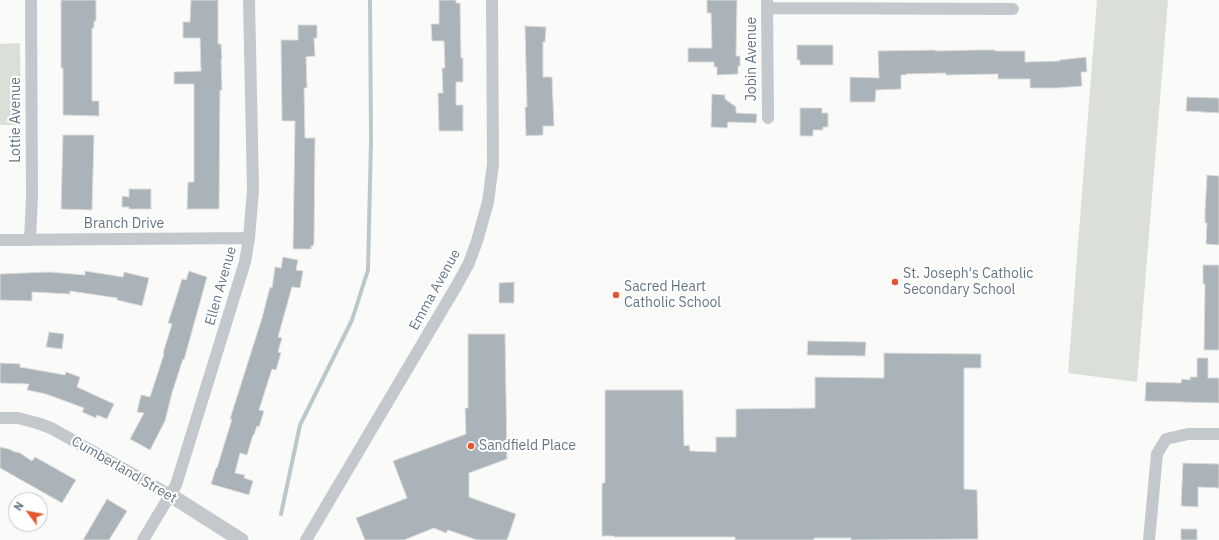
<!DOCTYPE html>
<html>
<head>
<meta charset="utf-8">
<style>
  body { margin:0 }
  #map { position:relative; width:1219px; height:540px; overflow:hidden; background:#fafaf8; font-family:"IBM Plex Sans",sans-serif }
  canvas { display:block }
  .north { position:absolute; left:8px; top:492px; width:40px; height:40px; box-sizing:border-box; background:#fff; border:1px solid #c1c8cd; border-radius:50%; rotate:302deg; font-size:11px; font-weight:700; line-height:16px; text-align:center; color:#657683 }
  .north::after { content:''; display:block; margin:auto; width:14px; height:18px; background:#e4572e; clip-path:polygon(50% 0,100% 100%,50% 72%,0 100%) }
</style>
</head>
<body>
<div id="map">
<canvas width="1219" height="540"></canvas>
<div class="north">N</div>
</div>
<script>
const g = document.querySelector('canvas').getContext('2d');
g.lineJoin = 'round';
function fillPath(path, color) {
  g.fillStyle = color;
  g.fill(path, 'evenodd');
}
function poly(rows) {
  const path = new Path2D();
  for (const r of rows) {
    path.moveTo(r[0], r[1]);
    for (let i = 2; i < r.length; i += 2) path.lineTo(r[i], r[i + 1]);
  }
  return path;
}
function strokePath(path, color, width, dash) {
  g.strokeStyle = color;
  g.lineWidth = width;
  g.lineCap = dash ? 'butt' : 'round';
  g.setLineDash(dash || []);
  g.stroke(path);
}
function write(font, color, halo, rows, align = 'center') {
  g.font = font + ' "IBM Plex Sans",sans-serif';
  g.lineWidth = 4;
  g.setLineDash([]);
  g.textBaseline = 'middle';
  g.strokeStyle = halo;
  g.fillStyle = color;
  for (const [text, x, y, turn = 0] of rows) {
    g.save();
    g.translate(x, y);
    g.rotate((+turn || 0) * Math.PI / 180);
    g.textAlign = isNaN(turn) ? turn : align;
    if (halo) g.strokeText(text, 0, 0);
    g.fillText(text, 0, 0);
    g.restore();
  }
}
fillPath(poly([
  [1097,0,1168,0,1137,382,1068,373],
  [20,43,21,125,0,125,0,44]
]), '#dadfd7');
strokePath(poly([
  [281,514,300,425,352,320,368,270,371,140,370,0]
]), '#bbc7cb', 4);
const building = poly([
  [61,0,96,0,96,21,94,21,94,28,92,28,92,101,99,101,99,116,63,115,63,68,61,68,61,0],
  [191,0,218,0,218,44,221,44,222,59,221,59,222,90,220,90,219,209,187,209,188,182,194,182,194,84,174,84,174,72,201,71,200,38,183,38,183,22,190,22,191,0],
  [439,0,456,0,456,3,460,3,461,58,463,58,463,82,456,82,456,105,463,105,463,131,439,131,438,93,443,93,442,68,445,68,444,41,432,41,431,24,439,24,439,0],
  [707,0,737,0,736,56,740,56,740,66,738,66,738,74,717,75,717,67,714,67,714,62,688,62,688,48,712,48,711,13,707,13,707,0],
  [298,25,317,25,317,38,314,38,315,56,306,57,307,88,304,88,305,138,315,138,314,243,313,246,311,246,311,249,293,249,295,121,282,121,281,40,298,40,298,25],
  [525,26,546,27,545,42,543,42,543,77,552,77,554,126,543,126,543,135,526,136,525,107,527,107,525,26],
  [797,45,833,45,833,65,800,65,800,60,797,60,797,45],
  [935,50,935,51,974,50,995,50,995,51,1025,51,1025,62,1060,61,1059,60,1086,57,1087,72,1081,72,1082,86,1058,88,1030,88,1030,79,998,79,998,74,946,75,946,73,906,74,906,75,901,75,901,89,876,90,875,102,850,102,850,77,879,78,878,51,935,50],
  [712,94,725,95,725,99,736,107,736,113,757,114,756,123,728,122,727,128,711,127,712,94],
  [1187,97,1219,98,1219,113,1186,111,1187,97],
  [800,108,822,108,822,113,828,113,828,127,823,127,823,130,813,130,813,136,800,136,800,108],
  [63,135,94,135,92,210,61,209,63,135],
  [1207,175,1219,176,1219,245,1206,244,1207,223,1205,223,1205,212,1207,175],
  [129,189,151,189,151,209,129,209,129,207,122,207,122,196,129,197,129,189],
  [283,257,298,260,296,270,303,271,300,288,292,287,278,337,282,338,278,352,281,353,276,370,272,369,259,410,264,411,259,427,257,426,254,435,253,435,247,455,240,453,235,473,245,475,244,478,253,481,249,495,211,484,216,468,217,468,232,419,230,419,235,403,262,318,270,287,272,288,275,267,281,268,283,257],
  [1203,265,1219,265,1219,350,1204,350,1205,284,1203,284,1203,265],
  [85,271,123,277,124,272,149,278,142,306,117,300,117,298,70,291,70,294,32,292,32,301,0,300,0,274,49,272,85,275,85,271],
  [189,271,207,277,184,360,183,359,172,393,165,421,150,450,130,439,144,413,137,412,141,395,150,397,164,354,163,353,172,324,168,323,178,292,182,279,186,280,189,271],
  [514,282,514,303,499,303,499,283,514,282],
  [49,332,64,334,62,349,46,347,49,332],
  [468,334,505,334,507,459,469,473,469,497,516,514,507,540,477,540,448,530,446,533,434,528,404,540,365,540,356,518,407,498,393,461,466,434,465,408,468,408,468,334],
  [808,341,866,342,865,356,807,355,808,341],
  [884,353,981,354,981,368,964,368,964,489,977,490,978,539,851,540,851,538,814,538,814,540,735,540,735,537,614,537,614,536,602,536,602,483,605,483,605,390,683,390,684,446,689,445,690,451,716,452,716,437,736,437,736,409,815,408,815,377,884,378,884,353],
  [1197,358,1208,358,1208,378,1219,378,1219,403,1145,401,1146,382,1181,383,1182,379,1190,380,1190,377,1197,377,1197,358],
  [0,363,20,364,20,367,65,375,66,372,80,377,77,387,114,404,107,419,97,415,96,418,82,412,84,408,46,394,27,390,29,384,0,383,0,363],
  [0,447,12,450,12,451,20,453,32,461,35,457,76,480,62,503,0,468,0,447],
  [1183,463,1219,464,1219,488,1198,487,1198,507,1181,506,1183,463],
  [107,499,127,511,109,540,83,540,107,499],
  [1181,529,1197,529,1197,540,1181,540,1181,529]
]);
fillPath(building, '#aab3b9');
strokePath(building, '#dcdcda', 1);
strokePath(poly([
  [767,1,768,118],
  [767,8,1013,9],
  [0,240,249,238],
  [30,240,32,197,31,0],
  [0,418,18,418,37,423,51,428,170,495],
  [143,540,176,485,245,262,249,238,253,190,249,0],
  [306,540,457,285,469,263,477,241,488,202,493,164,492,0],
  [1149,540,1157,454,1166,439,1188,434,1219,434]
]), '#c3c8cc', 12);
strokePath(poly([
  [170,495,241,540]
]), '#c3c8cc', 15);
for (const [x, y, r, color] of [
  [895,282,4,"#e4572e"],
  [616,295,4,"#e4572e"],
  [471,446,4,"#e4572e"]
]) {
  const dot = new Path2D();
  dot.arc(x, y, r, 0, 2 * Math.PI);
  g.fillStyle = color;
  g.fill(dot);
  strokePath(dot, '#fff', 1.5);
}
write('14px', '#657683', '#fff', [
  ["Jobin Avenue",752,59,-90],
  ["Lottie Avenue",16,120,-90],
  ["Branch Drive",124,224],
  ["Ellen Avenue",221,286,-74],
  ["Emma Avenue",435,290,-61],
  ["Cumberland Street",124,470,30]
]);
write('14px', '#657683', '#fff', [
  ["St. Joseph's Catholic",903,274],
  ["Secondary School",903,290],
  ["Sacred Heart",624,287],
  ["Catholic School",624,303],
  ["Sandfield Place",479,446]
], 'left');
</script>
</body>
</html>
